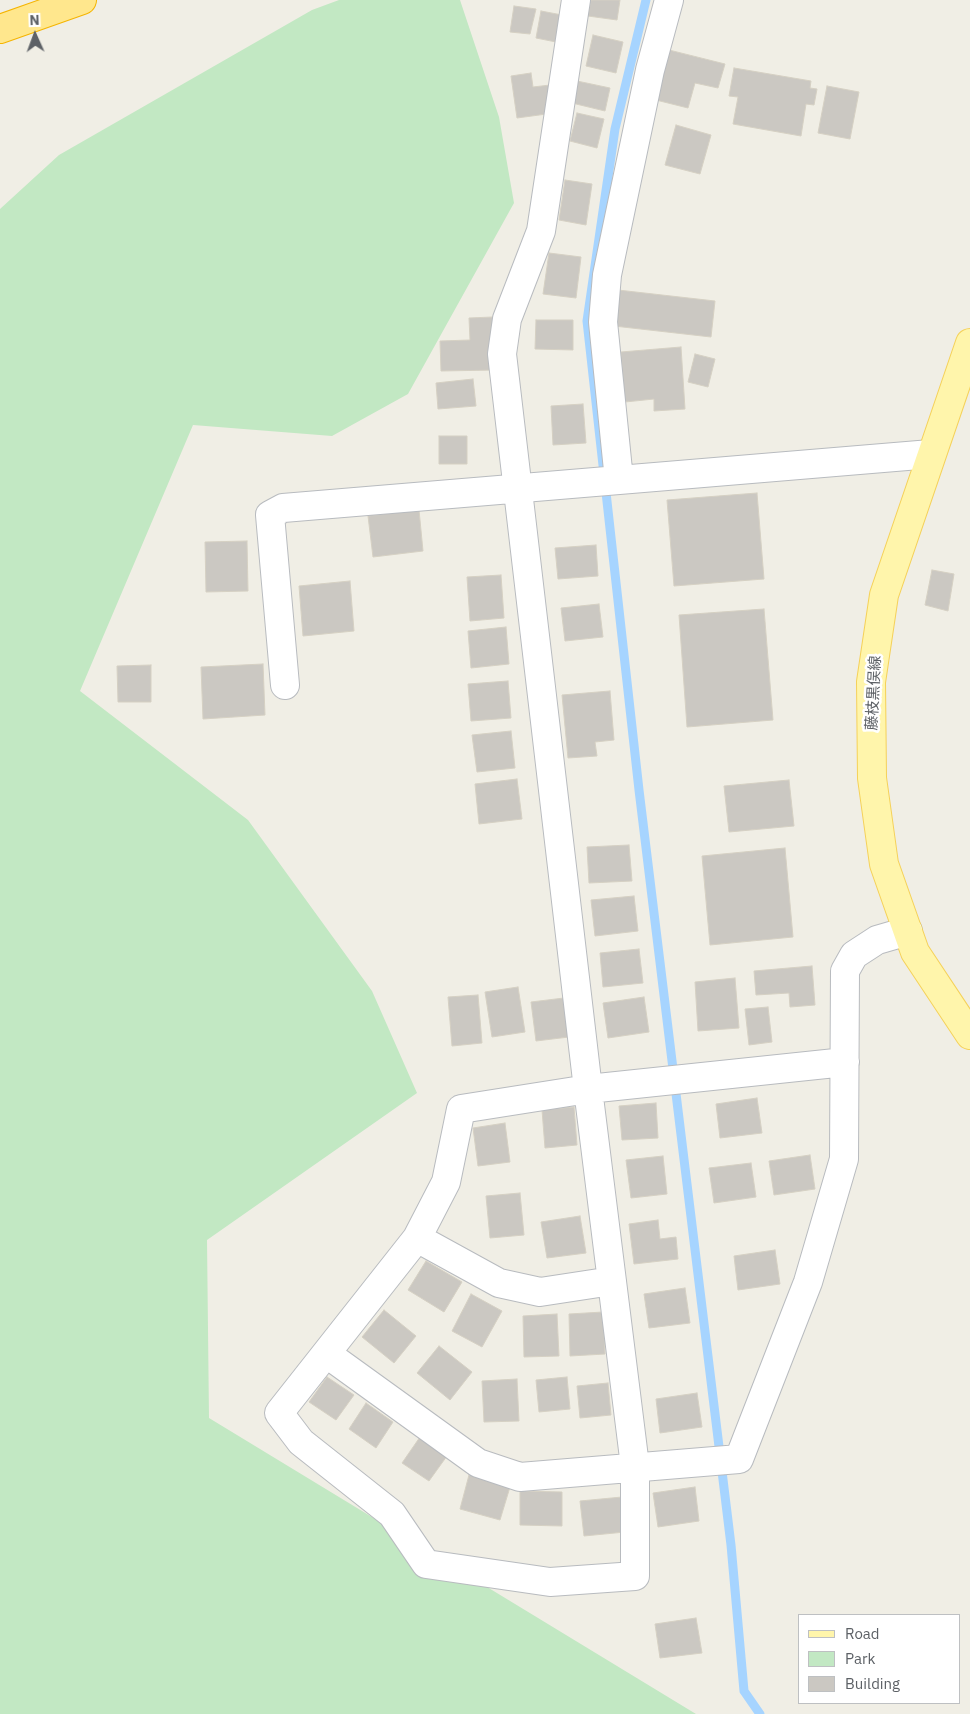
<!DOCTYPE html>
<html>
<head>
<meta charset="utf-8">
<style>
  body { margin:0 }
  #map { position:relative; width:970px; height:1714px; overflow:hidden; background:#f0eee5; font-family:"IBM Plex Sans",sans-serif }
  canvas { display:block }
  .legend { position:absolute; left:798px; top:1614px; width:162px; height:90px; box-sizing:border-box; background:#fff; border:1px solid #bec0c2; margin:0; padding:6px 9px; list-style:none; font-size:15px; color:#5d6166 }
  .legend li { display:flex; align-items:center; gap:10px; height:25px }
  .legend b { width:25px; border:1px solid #bec0c2 }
  .north { position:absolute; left:10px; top:10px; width:50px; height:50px; -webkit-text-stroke:4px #fff; paint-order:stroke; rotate:358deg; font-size:14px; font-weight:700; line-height:20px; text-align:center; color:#5d6166 }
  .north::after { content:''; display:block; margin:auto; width:18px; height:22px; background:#5d6166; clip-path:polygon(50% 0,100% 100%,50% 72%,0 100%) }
</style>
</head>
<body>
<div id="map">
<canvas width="970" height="1714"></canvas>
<ul class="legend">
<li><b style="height:6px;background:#fff5ab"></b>Road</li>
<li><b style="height:14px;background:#c2e8c3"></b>Park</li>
<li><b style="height:14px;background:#cbc8c2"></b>Building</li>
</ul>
<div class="north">N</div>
</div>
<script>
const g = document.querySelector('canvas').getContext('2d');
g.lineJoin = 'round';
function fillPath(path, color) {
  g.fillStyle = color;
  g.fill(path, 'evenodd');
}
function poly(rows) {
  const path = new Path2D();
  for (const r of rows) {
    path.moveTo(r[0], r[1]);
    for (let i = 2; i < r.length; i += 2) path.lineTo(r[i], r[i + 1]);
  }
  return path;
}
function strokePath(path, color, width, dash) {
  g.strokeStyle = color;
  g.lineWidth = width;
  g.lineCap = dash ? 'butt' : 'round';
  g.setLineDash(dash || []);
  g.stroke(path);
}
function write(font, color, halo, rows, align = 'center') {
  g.font = font + ' "IBM Plex Sans","Noto Sans JP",sans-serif';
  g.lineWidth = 5;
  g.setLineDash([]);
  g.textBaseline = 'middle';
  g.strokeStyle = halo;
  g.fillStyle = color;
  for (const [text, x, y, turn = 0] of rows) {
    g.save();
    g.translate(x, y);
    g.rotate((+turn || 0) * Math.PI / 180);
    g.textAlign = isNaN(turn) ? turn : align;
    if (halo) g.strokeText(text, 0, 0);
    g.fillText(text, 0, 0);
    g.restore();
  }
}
fillPath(poly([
  [339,0,460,0,499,117,514,203,408,394,332,436,193,425,80,691,248,820,372,991,417,1093,207,1240,209,1418,696,1714,0,1714,0,209,59,155,312,10]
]), '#c2e8c3');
strokePath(poly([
  [646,0,615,129,587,321,639,790,731,1545,744,1691,760,1714]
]), '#a6d4ff', 9);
const building = poly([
  [591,0,620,0,617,20,588,16,591,0],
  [514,6,536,9,530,34,510,32,514,6],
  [541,11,562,15,556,42,536,38,541,11],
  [593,35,623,42,616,73,586,66,593,35],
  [669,50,725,64,718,88,695,83,688,108,656,100,669,50],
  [734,68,811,81,810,88,817,89,814,105,806,104,801,136,733,124,738,97,729,96,734,68],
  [531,73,533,87,550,85,554,113,517,118,511,76,531,73],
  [577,81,610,88,605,111,572,103,577,81],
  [827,86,859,92,850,139,818,133,827,86],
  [577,113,604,119,597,148,570,141,577,113],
  [676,125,711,135,700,174,665,165,676,125],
  [565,180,592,184,586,225,559,220,565,180],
  [549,253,581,257,576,298,543,294,549,253],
  [618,290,715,301,711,337,614,326,618,290],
  [493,317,495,370,441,371,440,341,470,340,469,318,493,317],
  [536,320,573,320,573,350,535,349,536,320],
  [681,347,685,409,654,411,654,399,625,402,621,352,681,347],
  [695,354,715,359,708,387,688,382,695,354],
  [473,379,476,406,438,409,436,383,473,379],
  [583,404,586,443,553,445,551,406,583,404],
  [439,436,467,436,467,464,439,464,439,436],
  [757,493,764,579,674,586,667,500,757,493],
  [419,510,423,551,373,557,368,516,419,510],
  [247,541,248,591,206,592,205,542,247,541],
  [596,545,598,576,558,579,555,548,596,545],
  [932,570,954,574,948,611,925,605,932,570],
  [501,575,504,618,470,621,467,577,501,575],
  [350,581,354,631,303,636,299,586,350,581],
  [599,604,603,637,565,641,561,608,599,604],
  [764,609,773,720,687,727,679,615,764,609],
  [506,627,509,664,471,668,468,631,506,627],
  [263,664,265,715,203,719,201,667,263,664],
  [151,665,151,702,118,702,117,666,151,665],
  [508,681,511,718,471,721,468,684,508,681],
  [610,691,614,740,595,742,597,756,568,758,562,695,610,691],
  [511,731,515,768,477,772,472,735,511,731],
  [517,779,522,819,479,824,475,784,517,779],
  [789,780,794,826,729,832,724,786,789,780],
  [629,845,632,881,589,883,587,847,629,845],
  [785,848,793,937,710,945,702,856,785,848],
  [634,896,638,931,595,936,591,900,634,896],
  [639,949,643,983,603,987,600,953,639,949],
  [812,966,815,1005,790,1007,789,993,756,995,754,971,812,966],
  [735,978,739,1028,698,1031,695,982,735,978],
  [518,987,525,1032,492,1037,485,992,518,987],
  [478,995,482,1043,452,1046,448,997,478,995],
  [644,997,649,1032,608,1038,603,1003,644,997],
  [564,998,569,1037,536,1041,531,1002,564,998],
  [768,1007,772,1042,749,1045,745,1009,768,1007],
  [757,1098,762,1133,720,1138,716,1104,757,1098],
  [656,1103,658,1138,622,1140,619,1106,656,1103],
  [574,1107,577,1145,545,1148,542,1110,574,1107],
  [505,1123,510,1162,478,1166,473,1128,505,1123],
  [810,1155,815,1189,774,1195,769,1161,810,1155],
  [663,1156,667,1194,631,1198,626,1160,663,1156],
  [751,1163,756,1197,714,1203,709,1168,751,1163],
  [520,1193,524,1235,490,1238,486,1196,520,1193],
  [580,1216,586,1253,547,1258,541,1222,580,1216],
  [658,1220,660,1239,676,1237,678,1259,634,1264,629,1224,658,1220],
  [775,1250,780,1284,738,1290,734,1256,775,1250],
  [426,1261,462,1282,444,1312,408,1290,426,1261],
  [685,1288,690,1323,649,1328,644,1294,685,1288],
  [471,1294,502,1311,482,1347,452,1331,471,1294],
  [384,1310,416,1336,394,1363,362,1337,384,1310],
  [603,1312,605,1354,570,1356,569,1314,603,1312],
  [557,1314,559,1356,524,1357,523,1316,557,1314],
  [439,1346,472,1372,450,1400,417,1373,439,1346],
  [327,1377,354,1395,336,1420,309,1402,327,1377],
  [567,1377,570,1409,539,1412,536,1380,567,1377],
  [517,1379,519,1421,484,1422,482,1381,517,1379],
  [608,1383,611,1415,580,1418,577,1386,608,1383],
  [697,1393,702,1427,660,1433,656,1399,697,1393],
  [366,1403,393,1422,376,1448,349,1429,366,1403],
  [420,1437,447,1456,429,1481,402,1463,420,1437],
  [469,1475,510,1487,500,1520,460,1509,469,1475],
  [695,1487,699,1521,658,1527,653,1493,695,1487],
  [520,1491,562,1492,562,1526,520,1525,520,1491],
  [622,1497,625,1532,584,1536,580,1501,622,1497],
  [696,1618,702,1653,660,1658,655,1624,696,1618]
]);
fillPath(building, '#cbc8c2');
strokePath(building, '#d5d0c3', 1);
const minor = poly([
  [576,0,541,231,507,319,502,354,588,1089,635,1466,635,1576,550,1582,426,1564,392,1514,301,1442,279,1413,417,1238,446,1182,461,1109,588,1089,845,1062],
  [619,480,603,322,607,275,650,70,669,0],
  [285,685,270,515,283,508,931,454],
  [417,1238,499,1283,540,1292,612,1281],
  [327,1354,478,1463,520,1477,739,1459,808,1282,844,1159,845,971,854,955,877,940,908,931]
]);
const primary = poly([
  [970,343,884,595,871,682,872,778,884,864,915,952,970,1035]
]);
const motorway = poly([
  [0,29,82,0]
]);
strokePath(minor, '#b8bbbf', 30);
strokePath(primary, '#f5d159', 30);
strokePath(motorway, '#f5b400', 30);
strokePath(minor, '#fff', 28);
strokePath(primary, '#fff5ab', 28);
strokePath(motorway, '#ffe78d', 28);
write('15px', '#5d6166', '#fff', [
  ["藤枝黒俣線",874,693,-87]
]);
</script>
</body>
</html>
